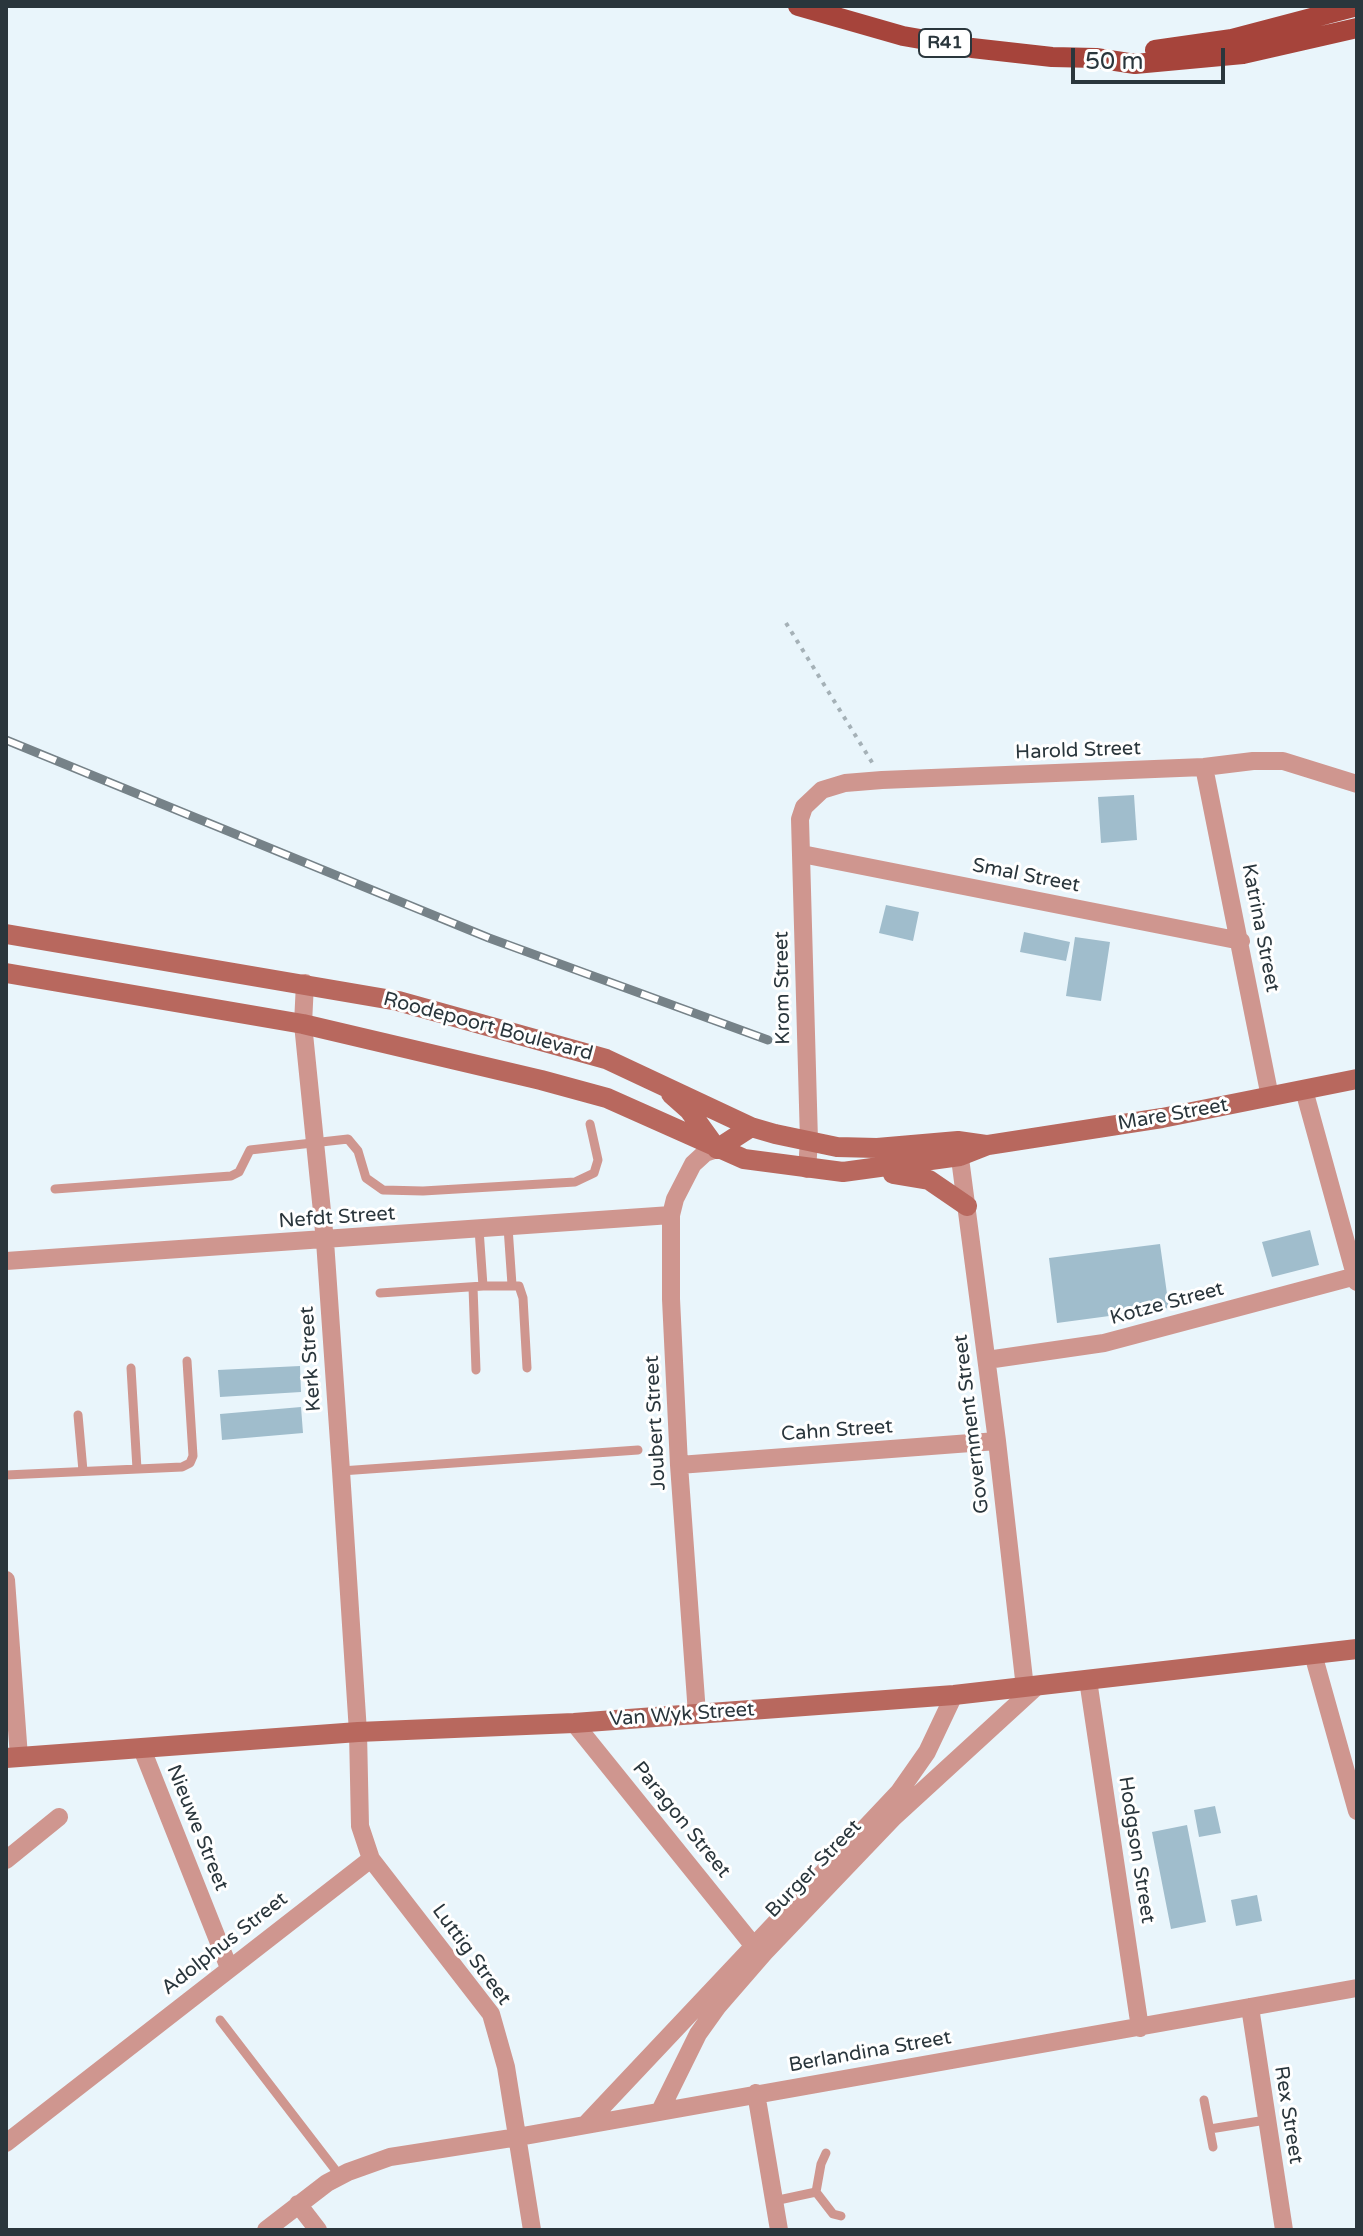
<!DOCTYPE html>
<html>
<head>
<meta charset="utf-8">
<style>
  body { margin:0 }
  #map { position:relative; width:1363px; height:2236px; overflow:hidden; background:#e9f5fb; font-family:"Varela Round",sans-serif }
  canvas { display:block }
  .frame { position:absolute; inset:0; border:8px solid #2a363c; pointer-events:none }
  .scale { position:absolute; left:1071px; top:48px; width:154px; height:36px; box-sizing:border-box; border:4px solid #2a363c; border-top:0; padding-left:10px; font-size:24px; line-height:28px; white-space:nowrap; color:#2a363c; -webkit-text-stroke:6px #fff; paint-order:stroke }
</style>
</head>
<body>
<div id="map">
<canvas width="1363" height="2236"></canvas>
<div class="frame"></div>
<div class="scale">50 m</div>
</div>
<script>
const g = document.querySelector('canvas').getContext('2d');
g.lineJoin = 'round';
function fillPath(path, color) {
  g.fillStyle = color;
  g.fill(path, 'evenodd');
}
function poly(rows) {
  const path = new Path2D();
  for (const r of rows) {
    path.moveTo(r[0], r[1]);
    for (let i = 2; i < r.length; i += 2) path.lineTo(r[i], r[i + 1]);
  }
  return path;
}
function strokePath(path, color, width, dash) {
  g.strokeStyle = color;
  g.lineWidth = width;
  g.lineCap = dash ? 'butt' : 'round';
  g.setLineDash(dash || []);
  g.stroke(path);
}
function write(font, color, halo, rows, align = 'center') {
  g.font = font + ' "Varela Round",sans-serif';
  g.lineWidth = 6;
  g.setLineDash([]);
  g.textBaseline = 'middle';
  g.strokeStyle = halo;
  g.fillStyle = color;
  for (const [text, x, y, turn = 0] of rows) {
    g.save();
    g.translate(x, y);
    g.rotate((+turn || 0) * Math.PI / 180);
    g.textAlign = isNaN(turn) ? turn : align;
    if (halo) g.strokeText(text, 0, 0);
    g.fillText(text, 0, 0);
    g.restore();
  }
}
fillPath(poly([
  [1134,795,1137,840,1101,843,1098,797],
  [886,905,919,912,913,941,879,933],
  [1024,932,1070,942,1066,961,1020,952],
  [1075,937,1110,942,1101,1001,1066,996],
  [1310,1230,1319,1265,1272,1277,1262,1242],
  [1160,1244,1169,1308,1057,1323,1049,1258],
  [300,1366,301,1392,220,1397,218,1370],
  [301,1407,303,1433,222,1440,220,1414],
  [1215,1806,1221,1833,1199,1837,1194,1810],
  [1187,1825,1206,1922,1171,1929,1152,1832],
  [1257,1895,1262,1921,1236,1926,1231,1900]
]), '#a0bdcc');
strokePath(poly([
  [786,623,873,764]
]), '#a5b1b7', 4, [4, 6]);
strokePath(poly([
  [55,1189,231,1176,239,1172,250,1150,348,1139,358,1151,366,1178,383,1190,423,1191,575,1182,594,1173,598,1160,590,1124],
  [508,1227,512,1285],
  [479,1229,483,1286],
  [473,1287,476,1370],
  [380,1293,483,1286,519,1286,523,1298,527,1368],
  [131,1368,137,1469],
  [78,1415,83,1471],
  [341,1471,638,1450],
  [6,1475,182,1467,190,1463,193,1456,187,1361],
  [220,2020,340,2176],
  [1204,2100,1213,2147],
  [1210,2129,1266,2120],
  [816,2192,821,2164,826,2153],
  [774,2201,816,2192,833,2214,841,2216]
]), '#cf968f', 9);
strokePath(poly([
  [1204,767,1270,1097],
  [802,854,1241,941],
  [305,983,303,1024,325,1241,341,1471,358,1732,360,1826,371,1859,491,2014,506,2067,532,2230],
  [1304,1090,1357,1282],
  [958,1143,997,1441,1025,1688],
  [807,1169,809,1141,800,819,804,807,822,790,845,783,882,780,1204,767,1253,761,1283,761,1357,784],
  [6,1261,671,1215],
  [987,1360,1104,1343,1356,1276],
  [679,1465,997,1441],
  [6,1580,19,1757],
  [1313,1654,1357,1811],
  [1088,1680,1140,2028],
  [697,1714,679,1465,671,1299,671,1215,675,1199,693,1164,705,1153,717,1149],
  [574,1723,753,1945],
  [142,1749,229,1968],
  [6,1860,59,1817],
  [1250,2007,1284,2230],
  [756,2093,779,2230],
  [660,2111,698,2034,718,2006,764,1953,894,1817,1037,1686],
  [586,2124,899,1792,927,1752,954,1695],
  [6,2143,371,1859],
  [298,2204,318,2230],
  [266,2230,327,2183,348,2172,390,2157,518,2137,1357,1988]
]), '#cf968f', 18);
strokePath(poly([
  [6,934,398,1001,606,1059,751,1127,775,1134,837,1147,877,1148,958,1141,986,1145],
  [6,973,303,1024,541,1080,607,1098,744,1159,843,1172,960,1156,988,1145,1162,1118,1357,1079],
  [671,1094,689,1110,717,1149,751,1127],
  [893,1174,929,1180,967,1206],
  [6,1758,358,1732,574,1723,954,1695,1357,1649]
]), '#b8685e', 20);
strokePath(poly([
  [798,6,903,36,972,48,1052,57,1096,58,1135,64,1243,54,1357,28],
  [1155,50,1232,39,1357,6]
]), '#a6443b', 20);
const rail = poly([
  [6,740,489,938,768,1040]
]);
strokePath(rail, '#768288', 9);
strokePath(rail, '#fff', 6, [18]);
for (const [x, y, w] of [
  [945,43,52]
]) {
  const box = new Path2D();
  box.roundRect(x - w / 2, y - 14, w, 28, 6);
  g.fillStyle = '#fff';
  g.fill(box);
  strokePath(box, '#2a363c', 2);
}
write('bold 18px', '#2a363c', null, [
  ["R41",945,43]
]);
write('20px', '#2a363c', '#fff', [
  ["Harold Street",1078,751,-2],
  ["Smal Street",1026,876,11],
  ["Katrina Street",1260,928,79],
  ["Krom Street",783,988,-91],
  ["Roodepoort Boulevard",488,1027,15],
  ["Mare Street",1173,1115,-10],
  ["Nefdt Street",337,1218,-4],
  ["Kotze Street",1167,1304,-15],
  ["Kerk Street",311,1359,-94],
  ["Joubert Street",656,1423,-93],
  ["Government Street",972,1424,-97],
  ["Cahn Street",837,1431,-4],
  ["Van Wyk Street",682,1715,-4],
  ["Paragon Street",681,1820,51],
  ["Nieuwe Street",197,1828,68],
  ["Hodgson Street",1136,1850,81],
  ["Burger Street",814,1869,-46],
  ["Adolphus Street",225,1944,-38],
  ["Luttig Street",471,1955,54],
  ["Berlandina Street",870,2052,-10],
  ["Rex Street",1288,2115,81]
]);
</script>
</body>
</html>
